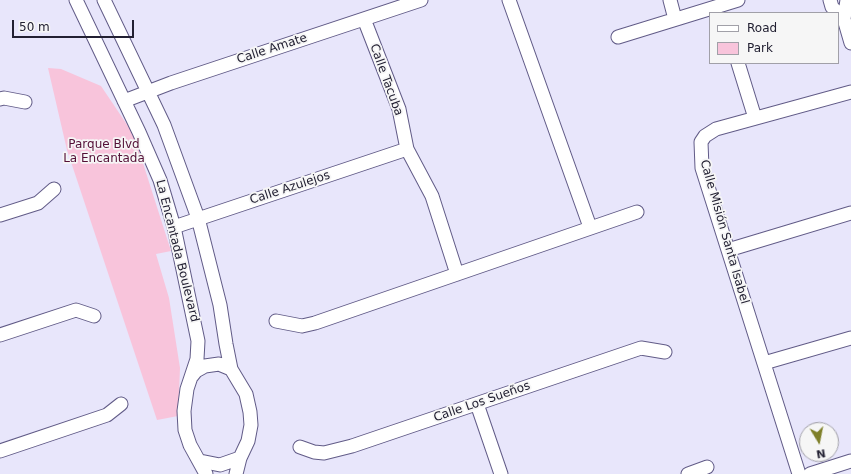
<!DOCTYPE html>
<html>
<head>
<meta charset="utf-8">
<style>
  body { margin:0 }
  #map { position:relative; width:851px; height:474px; overflow:hidden; background:#e8e6fb; font-family:"DejaVu Sans",sans-serif }
  canvas { display:block }
  .legend { position:absolute; left:709px; top:12px; width:130px; height:52px; box-sizing:border-box; background:#f6f6f6; border:1px solid #a1a0a8; margin:0; padding:5px 7px; list-style:none; font-size:12px; color:#222032 }
  .legend li { display:flex; align-items:center; gap:8px; height:20px }
  .legend b { width:20px; border:1px solid #a1a0a8 }
  .north { position:absolute; left:799px; top:422px; width:40px; height:40px; box-sizing:border-box; background:#f6f6f6; border:1px solid #a1a0a8; border-radius:50%; rotate:170deg; font-size:11px; font-weight:700; line-height:16px; text-align:center; color:#222032 }
  .north::after { content:''; display:block; margin:auto; width:14px; height:18px; background:#7f802a; clip-path:polygon(50% 0,100% 100%,50% 72%,0 100%) }
  .scale { position:absolute; left:12px; top:20px; width:122px; height:18px; box-sizing:border-box; border:2px solid #222032; border-top:0; padding-left:5px; font-size:12px; line-height:14px; white-space:nowrap; color:#222032; -webkit-text-stroke:3px #f6f6f6; paint-order:stroke }
</style>
</head>
<body>
<div id="map">
<canvas width="851" height="474"></canvas>
<ul class="legend">
<li><b style="height:5px;background:#fff"></b>Road</li>
<li><b style="height:11px;background:#f8c4db"></b>Park</li>
</ul>
<div class="north">N</div>
<div class="scale">50 m</div>
</div>
<script>
const g = document.querySelector('canvas').getContext('2d');
g.lineJoin = 'round';
function fillPath(path, color) {
  g.fillStyle = color;
  g.fill(path, 'evenodd');
}
function poly(rows) {
  const path = new Path2D();
  for (const r of rows) {
    path.moveTo(r[0], r[1]);
    for (let i = 2; i < r.length; i += 2) path.lineTo(r[i], r[i + 1]);
  }
  return path;
}
function strokePath(path, color, width, dash) {
  g.strokeStyle = color;
  g.lineWidth = width;
  g.lineCap = dash ? 'butt' : 'round';
  g.setLineDash(dash || []);
  g.stroke(path);
}
function write(font, color, halo, rows, align = 'center') {
  g.font = font + ' "DejaVu Sans",sans-serif';
  g.lineWidth = 3.5;
  g.setLineDash([]);
  g.textBaseline = 'middle';
  g.strokeStyle = halo;
  g.fillStyle = color;
  for (const [text, x, y, turn = 0] of rows) {
    g.save();
    g.translate(x, y);
    g.rotate((+turn || 0) * Math.PI / 180);
    g.textAlign = isNaN(turn) ? turn : align;
    if (halo) g.strokeText(text, 0, 0);
    g.fillText(text, 0, 0);
    g.restore();
  }
}
fillPath(poly([
  [48,68,61,69,101,86,134,135,171,251,156,254,169,298,180,368,178,416,157,420,67,150]
]), '#f8c4db');
const street = poly([
  [76,0,139,132,160,180,174,227,198,341,197,359,187,389,184,411,185,430,190,445,206,474],
  [104,0,164,125,198,218,220,305,226,344,231,369,246,394,250,412,251,425,248,441,240,458,236,474],
  [509,0,590,227],
  [670,0,675,19],
  [830,0,832,7,838,13],
  [838,13,844,19,851,43],
  [364,19,399,109,407,149,432,196,457,274],
  [844,19,847,0],
  [618,37,738,0],
  [738,63,755,118],
  [0,99,4,98,25,102],
  [124,101,171,83,421,0],
  [0,215,38,203,54,189],
  [174,227,407,149],
  [728,250,851,213],
  [276,321,302,326,315,323,637,212],
  [0,335,76,310,94,316],
  [764,363,851,338],
  [192,376,196,371,205,366,219,364,231,369],
  [477,404,501,474],
  [300,447,314,452,324,453,352,446,641,348,665,352],
  [0,451,107,415,121,404],
  [200,461,220,465,240,458],
  [688,474,707,467],
  [799,474,702,168,701,142,705,136,716,129,851,92],
  [810,474,851,461]
]);
strokePath(street, '#615b87', 15);
strokePath(street, '#fff', 13);
write('12px', '#222032', '#f6f6f6', [
  ["Calle Amate",272,49,-18],
  ["Calle Tacuba",386,80,70],
  ["Calle Azulejos",290,188,-18],
  ["Calle Misión Santa Isabel",724,232,74],
  ["La Encantada Boulevard",177,251,76],
  ["Calle Los Sueños",482,402,-19]
]);
write('12px', '#541037', '#f6f6f6', [
  ["Parque Blvd",104,145],
  ["La Encantada",104,159]
]);
</script>
</body>
</html>
